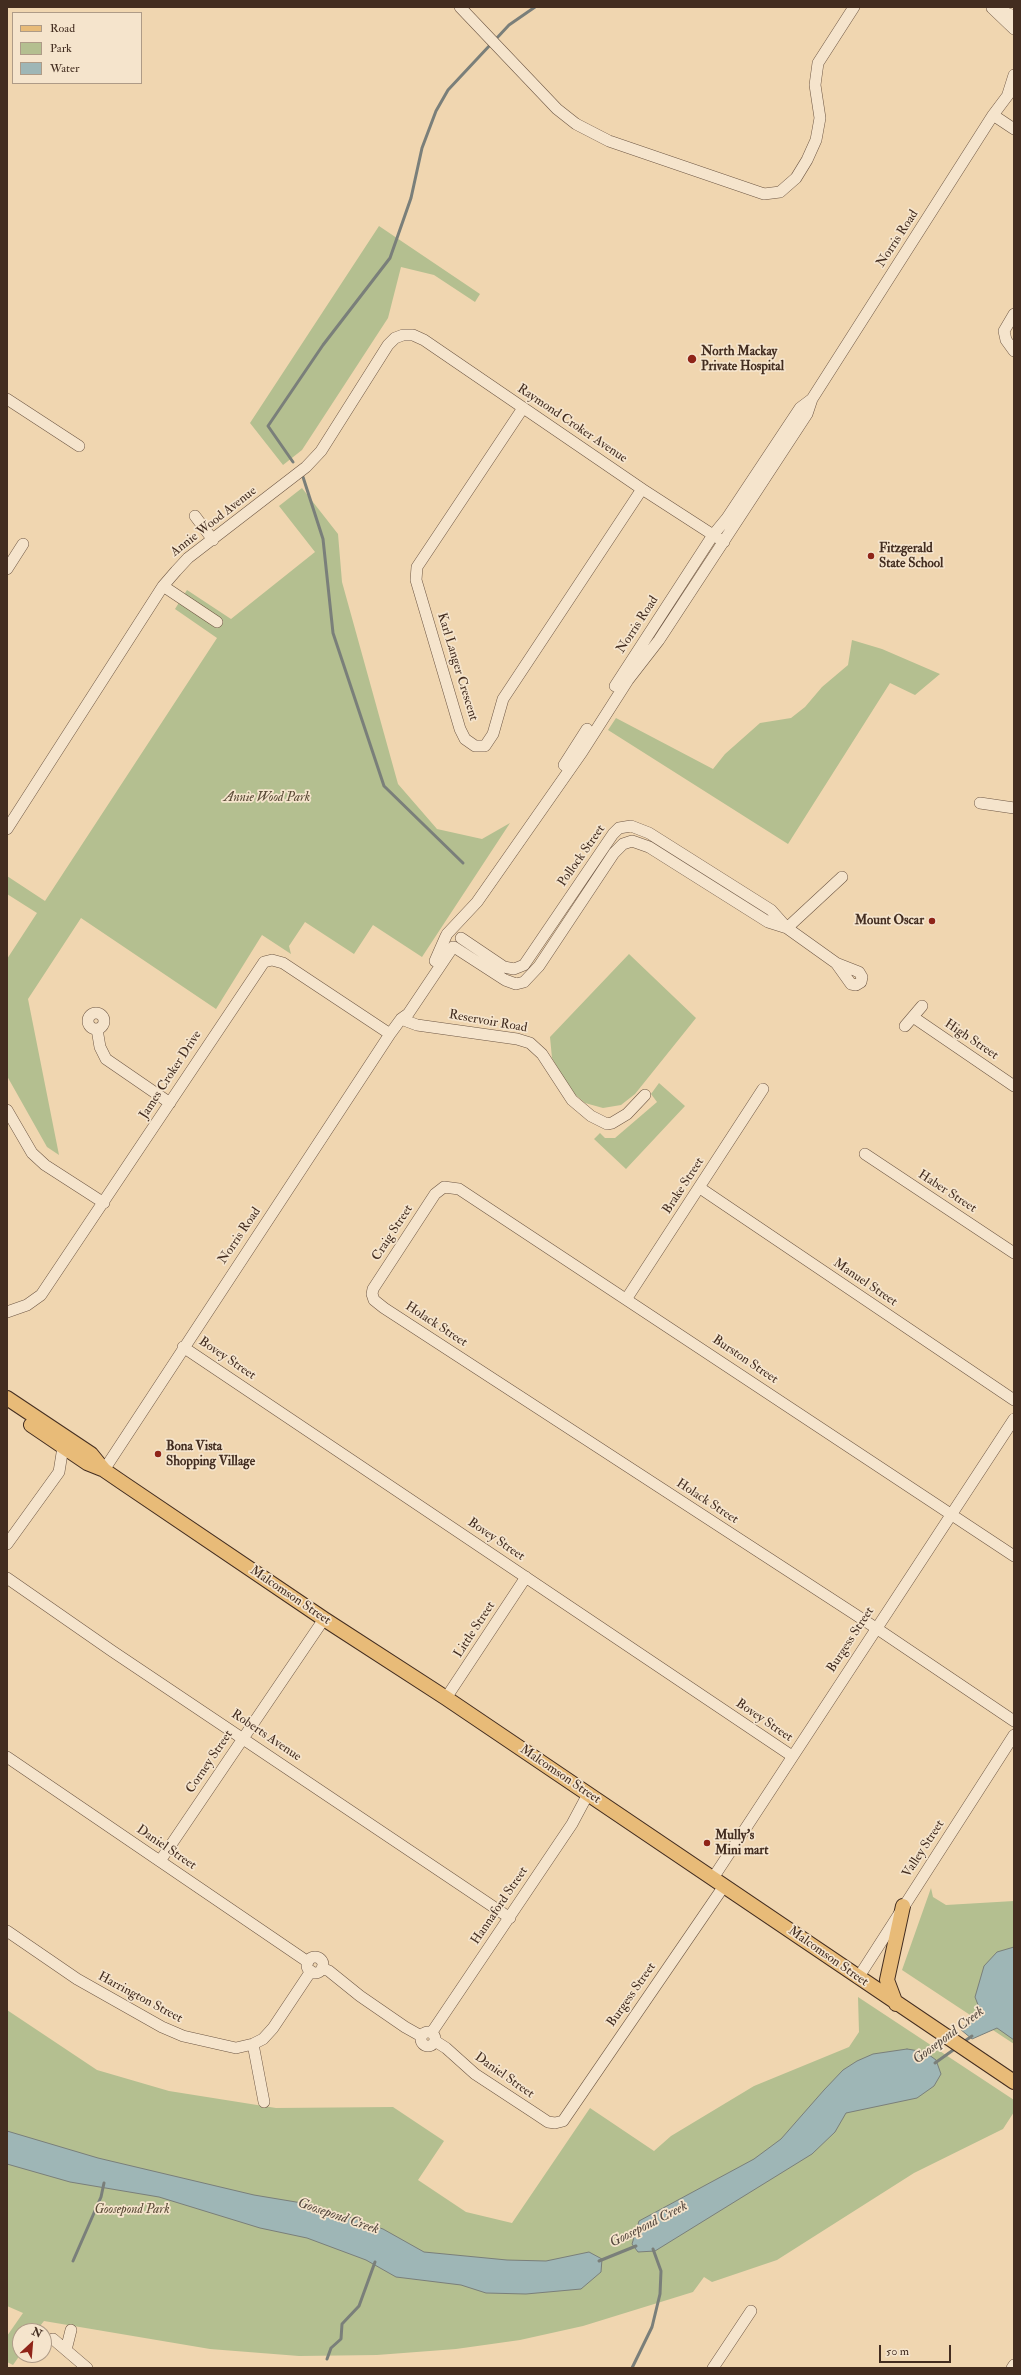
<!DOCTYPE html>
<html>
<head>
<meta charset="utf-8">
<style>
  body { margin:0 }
  #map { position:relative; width:1021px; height:2375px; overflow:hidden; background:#f0d6b0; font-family:"IM FELL Double Pica",serif }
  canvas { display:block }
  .frame { position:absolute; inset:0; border:8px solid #432d20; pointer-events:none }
  .legend { position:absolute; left:12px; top:12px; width:130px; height:72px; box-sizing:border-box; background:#f5e4cc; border:1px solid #ae9b87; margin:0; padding:5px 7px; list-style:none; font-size:12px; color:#432d20 }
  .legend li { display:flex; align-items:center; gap:8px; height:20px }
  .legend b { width:20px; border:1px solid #ae9b87 }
  .north { position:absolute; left:12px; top:2323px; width:40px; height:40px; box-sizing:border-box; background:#f5e4cc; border:1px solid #ae9b87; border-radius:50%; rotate:26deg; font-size:11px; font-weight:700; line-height:16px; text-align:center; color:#432d20 }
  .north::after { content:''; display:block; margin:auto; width:14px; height:18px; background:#8f2418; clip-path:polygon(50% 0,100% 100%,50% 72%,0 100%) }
  .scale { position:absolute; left:879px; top:2345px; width:72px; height:18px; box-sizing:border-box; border:2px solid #432d20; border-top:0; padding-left:5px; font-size:12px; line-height:14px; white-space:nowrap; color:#432d20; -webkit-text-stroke:3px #f5e4cc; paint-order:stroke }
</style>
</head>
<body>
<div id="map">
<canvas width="1021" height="2375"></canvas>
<div class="frame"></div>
<ul class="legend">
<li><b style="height:5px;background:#e8bb78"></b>Road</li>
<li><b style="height:11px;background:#b4bf90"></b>Park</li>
<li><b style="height:11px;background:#9eb6b6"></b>Water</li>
</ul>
<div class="north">N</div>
<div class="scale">50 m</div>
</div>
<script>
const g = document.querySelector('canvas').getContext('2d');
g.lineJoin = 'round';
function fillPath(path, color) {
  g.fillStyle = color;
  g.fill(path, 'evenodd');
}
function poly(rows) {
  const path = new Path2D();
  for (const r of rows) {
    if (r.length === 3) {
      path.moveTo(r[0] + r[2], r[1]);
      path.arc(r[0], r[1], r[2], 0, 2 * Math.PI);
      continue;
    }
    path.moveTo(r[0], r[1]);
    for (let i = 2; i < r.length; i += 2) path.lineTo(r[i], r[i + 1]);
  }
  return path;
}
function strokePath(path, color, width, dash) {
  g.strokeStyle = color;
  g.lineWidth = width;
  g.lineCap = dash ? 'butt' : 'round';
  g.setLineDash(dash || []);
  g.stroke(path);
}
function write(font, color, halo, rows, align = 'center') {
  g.font = font + ' "IM FELL Double Pica",serif';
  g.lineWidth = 3.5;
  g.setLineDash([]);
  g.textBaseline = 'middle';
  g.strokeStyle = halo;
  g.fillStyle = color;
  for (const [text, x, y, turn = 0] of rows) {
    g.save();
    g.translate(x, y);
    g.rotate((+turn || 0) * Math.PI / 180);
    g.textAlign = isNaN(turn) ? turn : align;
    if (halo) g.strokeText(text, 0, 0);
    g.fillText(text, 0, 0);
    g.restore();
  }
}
fillPath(poly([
  [379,226,480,294,475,302,434,275,401,267,388,318,302,450,283,465,250,423],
  [302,488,338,534,342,582,398,784,437,829,482,839,510,823,422,957,373,925,354,954,305,922,289,946,291,954,262,935,216,1009,81,918,28,999,59,1155,47,1147,7,1076,7,959,37,913,7,894,7,876,45,901,217,638,175,609,187,590,231,619,315,552,279,506],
  [852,640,882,649,940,674,915,695,890,683,788,844,608,730,616,718,713,769,725,754,760,723,791,718,805,707,822,687,848,665],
  [629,954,696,1018,635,1094,621,1105,603,1108,585,1103,571,1091,552,1058,550,1037],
  [659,1083,685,1106,626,1169,594,1139,600,1133,605,1138,615,1138,657,1102,651,1094],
  [931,1888,933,1897,946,1905,1014,1901,1014,2044,902,1970],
  [858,1997,1014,2100,1014,2112,1003,2129,914,2173,777,2260,712,2282,704,2277,693,2292,583,2326,520,2340,456,2349,377,2355,299,2356,210,2349,44,2321,36,2331,20,2331,20,2355,13,2365,7,2362,7,2336,23,2313,7,2306,7,2010,97,2070,169,2091,276,2108,393,2107,444,2141,418,2180,466,2212,512,2223,590,2108,654,2151,671,2136,754,2086,849,2047,859,2032]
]), '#b4bf90');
const water = poly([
  [1014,1947,1014,2040,997,2028,972,2039,960,2029,980,2010,975,1997,984,1966,997,1952,1014,1947],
  [907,2049,925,2052,936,2060,941,2074,934,2086,917,2098,846,2113,835,2132,812,2154,655,2251,638,2252,632,2244,639,2221,754,2159,781,2139,824,2090,843,2070,857,2061,873,2054,907,2049],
  [7,2131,98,2158,254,2195,314,2205,383,2229,424,2252,507,2260,546,2261,589,2252,602,2259,601,2272,581,2289,526,2294,486,2293,461,2285,396,2277,366,2260,307,2238,260,2228,159,2197,70,2182,7,2164,7,2131]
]);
fillPath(water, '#9eb6b6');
strokePath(water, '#7a7f7a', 1);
strokePath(poly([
  [495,40,509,25,535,7],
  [293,462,268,426,323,345,390,258,411,198,422,148,436,111,448,90,491,44],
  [303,477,323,539,333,633,384,786,463,863],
  [962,2043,972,2036],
  [935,2063,956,2048],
  [73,2261,101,2197,104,2183],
  [599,2261,636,2246],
  [327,2359,331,2348,341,2339,342,2324,359,2306,375,2262],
  [632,2368,652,2327,660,2294,661,2271,653,2249]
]), '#7a7f7a', 3);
const minor = poly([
  [460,7,557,109,576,124,609,141,764,194,780,192,796,178,807,160,816,140,820,118,815,85,818,63,854,7],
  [992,8,1014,29],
  [993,8,1014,16],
  [1008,94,1014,75],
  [993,115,1014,129],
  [1014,314,1004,331,1006,340,1014,351],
  [7,399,79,446],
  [523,408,417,567,416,580,460,729,465,739,475,746,485,746,493,734,503,699,642,489],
  [195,516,213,540],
  [7,569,23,544],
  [163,586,217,622],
  [615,686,713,535,727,518,800,408,812,399],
  [564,765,587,729],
  [980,803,1014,808],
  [7,829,163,586,176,571,188,558,306,467,321,451,388,345,395,338,403,335,413,335,424,340,642,489,724,542],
  [787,928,842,877],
  [447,934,477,902,582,752,628,680,659,640,807,414,812,399,993,115,1014,87],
  [461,938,504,967,514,969,524,965,613,834,619,828,631,826,649,833,771,910,787,928,836,963,859,972,862,977,861,982,856,985,851,984,836,963],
  [454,947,505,980,516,984,524,982,539,966,614,853,623,844,632,841,649,847,768,922,787,928],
  [435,961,446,936],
  [96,1021,8],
  [913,1017,1014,1086],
  [401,1019,417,1025,517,1039,530,1043,542,1054,572,1100,591,1116,607,1124,612,1123,627,1114,645,1095],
  [905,1026,922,1006],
  [97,1029,100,1047,106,1059,170,1103],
  [7,1110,32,1153,45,1165,104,1203],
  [865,1154,1014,1253],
  [700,1188,1014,1400],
  [627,1298,763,1089],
  [7,1312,27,1305,41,1295,264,962,272,960,283,963,390,1034],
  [183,1347,792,1756],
  [104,1470,390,1034,401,1019,408,1014,453,947],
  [7,1544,59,1472,63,1447],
  [1014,1556,459,1189,444,1187,435,1194,373,1289,372,1294,374,1300,384,1308,876,1628,1014,1721],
  [7,1578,112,1651,510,1918],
  [446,1698,526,1577],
  [7,1757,308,1962],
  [160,1861,324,1619],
  [713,1878,1014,1419],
  [7,1931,77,1979,162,2027,183,2036,236,2048,253,2044,263,2039,273,2028,311,1971],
  [315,1965,8],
  [322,1968,329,1971,360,1996,405,2027,421,2036],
  [858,1978,1014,1735],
  [428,2039,7],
  [432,2032,572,1824,588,1794],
  [435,2041,446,2048,475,2074,536,2114,548,2122,555,2123,563,2121,724,1886],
  [253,2044,264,2102],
  [53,2339,87,2368],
  [66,2350,71,2330],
  [713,2368,751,2311],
  [1012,2368,1014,2365]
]);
const major = poly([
  [7,1398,91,1454,104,1470,123,1483,324,1619,446,1698,1014,2082],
  [31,1425,87,1463,102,1469],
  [896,2004,887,1980,903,1906]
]);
strokePath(minor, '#6e5744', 12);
strokePath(major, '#432d20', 16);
strokePath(minor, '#f5e4cc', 11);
strokePath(major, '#e8bb78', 14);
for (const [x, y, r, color] of [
  [692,359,5,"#8f2418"],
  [871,556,4,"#8f2418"],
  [932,921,4,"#8f2418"],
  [158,1454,4,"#8f2418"],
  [707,1843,4,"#8f2418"]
]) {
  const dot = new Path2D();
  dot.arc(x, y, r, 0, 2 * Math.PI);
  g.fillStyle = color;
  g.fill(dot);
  strokePath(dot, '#f5e4cc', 1.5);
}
write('13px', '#432d20', '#f5e4cc', [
  ["Norris Road",898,239,-57],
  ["Raymond Croker Avenue",572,424,34],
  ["Annie Wood Avenue",214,522,-38],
  ["Norris Road",638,625,-57],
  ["Karl Langer Crescent",457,667,73],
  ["Pollock Street",582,856,-55],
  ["Reservoir Road",488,1022,10],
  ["High Street",971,1040,34],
  ["James Croker Drive",171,1075,-57],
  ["Brake Street",684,1186,-57],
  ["Haber Street",947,1192,33],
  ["Craig Street",393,1233,-57],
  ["Norris Road",240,1236,-56],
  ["Manuel Street",865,1283,34],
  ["Holack Street",436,1325,33],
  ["Bovey Street",227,1359,34],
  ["Burston Street",745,1360,34],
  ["Holack Street",707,1502,33],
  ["Bovey Street",496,1540,34],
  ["Malcomson Street",290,1596,34],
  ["Little Street",475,1630,-57],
  ["Burgess Street",851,1640,-57],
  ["Bovey Street",764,1721,34],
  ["Roberts Avenue",266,1736,34],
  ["Corney Street",210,1762,-56],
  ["Malcomson Street",560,1775,34],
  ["Daniel Street",166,1848,34],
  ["Valley Street",924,1849,-57],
  ["Hannaford Street",500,1906,-56],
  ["Malcomson Street",828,1957,35],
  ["Burgess Street",632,1995,-55],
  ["Harrington Street",140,1998,28],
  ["Daniel Street",504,2076,35]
]);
write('bold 13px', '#432d20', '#f5e4cc', [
  ["North Mackay",701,352],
  ["Private Hospital",701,367],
  ["Fitzgerald",879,549],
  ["State School",879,564],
  ["Mount Oscar",924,921,"right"],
  ["Bona Vista",166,1447],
  ["Shopping Village",166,1462],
  ["Mully's",715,1836],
  ["Mini mart",715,1851]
], 'left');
write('italic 13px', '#5a4a36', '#f5e4cc', [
  ["Annie Wood Park",267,798],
  ["Goosepond Park",132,2210]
]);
write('italic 14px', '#55483e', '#f5e4cc', [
  ["Goosepond Creek",949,2036,-37],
  ["Goosepond Creek",338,2217,19],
  ["Goosepond Creek",649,2225,-27]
]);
</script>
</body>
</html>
